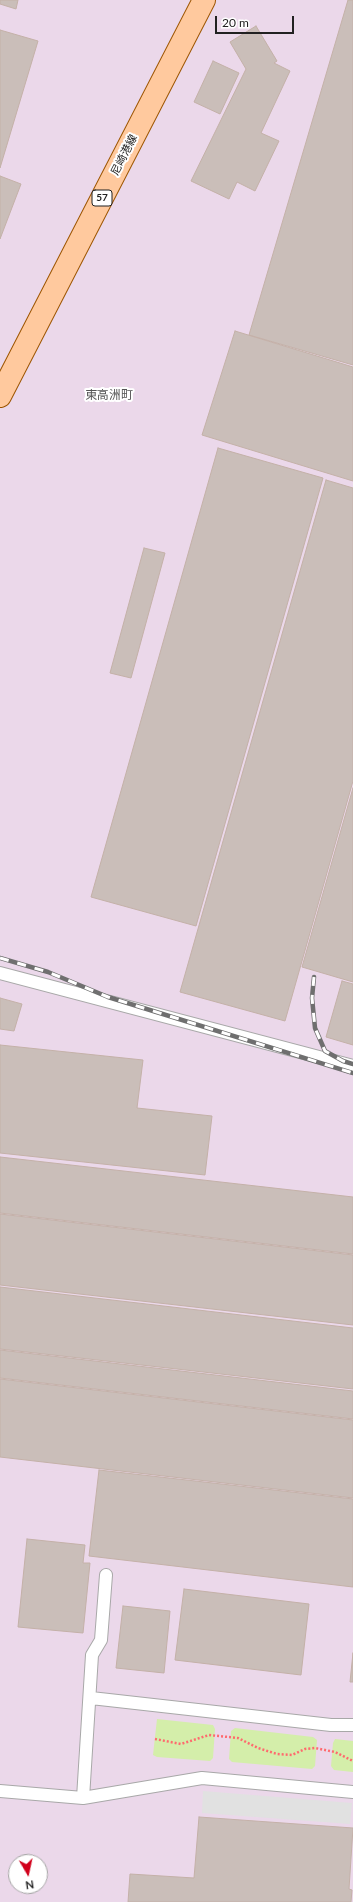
<!DOCTYPE html>
<html>
<head>
<meta charset="utf-8">
<style>
  body { margin:0 }
  #map { position:relative; width:353px; height:1902px; overflow:hidden; background:#f2ece7; font-family:Lato,sans-serif }
  canvas { display:block }
  .north { position:absolute; left:8px; top:1854px; width:40px; height:40px; box-sizing:border-box; background:#fff; border:1px solid #a6a6a6; border-radius:50%; rotate:171deg; font-size:11px; font-weight:700; line-height:16px; text-align:center; color:#212121 }
  .north::after { content:''; display:block; margin:auto; width:14px; height:18px; background:#d1001b; clip-path:polygon(50% 0,100% 100%,50% 72%,0 100%) }
  .scale { position:absolute; left:215px; top:16px; width:79px; height:18px; box-sizing:border-box; border:2px solid #212121; border-top:0; padding-left:5px; font-size:12px; line-height:14px; white-space:nowrap; color:#212121; -webkit-text-stroke:3px #fff; paint-order:stroke }
</style>
</head>
<body>
<div id="map">
<canvas width="353" height="1902"></canvas>
<div class="north">N</div>
<div class="scale">20 m</div>
</div>
<script>
const g = document.querySelector('canvas').getContext('2d');
g.lineJoin = 'round';
function fillPath(path, color) {
  g.fillStyle = color;
  g.fill(path, 'evenodd');
}
function poly(rows) {
  const path = new Path2D();
  for (const r of rows) {
    path.moveTo(r[0], r[1]);
    for (let i = 2; i < r.length; i += 2) path.lineTo(r[i], r[i + 1]);
  }
  return path;
}
function strokePath(path, color, width, dash) {
  g.strokeStyle = color;
  g.lineWidth = width;
  g.lineCap = dash ? 'butt' : 'round';
  g.setLineDash(dash || []);
  g.stroke(path);
}
function write(font, color, halo, rows, align = 'center') {
  g.font = font + ' Lato,"Noto Sans JP",sans-serif';
  g.lineWidth = 4;
  g.setLineDash([]);
  g.textBaseline = 'middle';
  g.strokeStyle = halo;
  g.fillStyle = color;
  for (const [text, x, y, turn = 0] of rows) {
    g.save();
    g.translate(x, y);
    g.rotate((+turn || 0) * Math.PI / 180);
    g.textAlign = isNaN(turn) ? turn : align;
    if (halo) g.strokeText(text, 0, 0);
    g.fillText(text, 0, 0);
    g.restore();
  }
}
fillPath(poly([
  [0,0,353,0,353,1902,0,1902],
  [16,1862,40,1862,40,1886,16,1886]
]), '#ebd8ea');
fillPath(poly([
  [157,1719,213,1725,215,1729,213,1758,210,1761,157,1757,153,1755],
  [235,1728,313,1737,317,1740,315,1766,312,1769,232,1762,229,1759,231,1731],
  [335,1739,353,1741,353,1772,334,1770,331,1766,333,1743]
]), '#d4eeaa');
fillPath(poly([
  [203,1791,352,1803,350,1824,202,1813]
]), '#e1e1e1');
const building = poly([
  [0,0,18,0,16,9,0,4,0,0],
  [348,0,353,0,353,365,249,335,348,0],
  [256,26,277,61,274,63,290,71,261,133,279,141,255,191,237,182,229,199,191,181,246,69,230,42,256,26],
  [0,30,38,41,0,168,0,30],
  [213,61,239,73,220,114,194,102,213,61],
  [0,176,21,184,0,239,0,176],
  [235,331,353,367,353,481,202,435,235,331],
  [218,448,323,478,196,926,91,897,218,448],
  [326,480,353,488,353,781,285,1021,180,992,326,480],
  [144,548,165,553,131,678,110,673,144,548],
  [353,788,353,982,302,967,353,788],
  [342,981,353,984,353,1045,326,1037,342,981],
  [0,998,22,1004,14,1031,0,1029,0,998],
  [0,1045,143,1060,137,1108,212,1116,205,1175,0,1153,0,1045],
  [0,1157,353,1197,353,1254,0,1213,0,1157],
  [0,1214,353,1255,353,1325,0,1285,0,1214],
  [0,1287,353,1328,353,1389,0,1349,0,1287],
  [0,1350,353,1391,353,1419,0,1378,0,1350],
  [0,1379,353,1420,353,1498,0,1457,0,1379],
  [99,1470,353,1499,353,1587,89,1556,99,1470],
  [27,1539,85,1545,83,1563,90,1563,83,1633,18,1627,27,1539],
  [184,1589,309,1604,301,1675,175,1660,184,1589],
  [123,1606,170,1611,164,1673,116,1668,123,1606],
  [353,1653,353,1682,350,1682,353,1653],
  [199,1817,353,1828,349,1889,352,1890,351,1902,128,1902,130,1874,194,1878,199,1817]
]);
fillPath(building, '#cabeb9');
strokePath(building, '#c4b1a8', 1);
const lane = poly([
  [0,973,353,1066],
  [91,1698,331,1725,353,1725],
  [0,1791,83,1798,202,1778,353,1792],
  [83,1798,92,1655,101,1640,106,1575]
]);
const primary = poly([
  [0,396,204,0]
]);
strokePath(lane, '#a8a8a8', 14);
strokePath(primary, '#9d5500', 24);
strokePath(poly([
  [155,1739,181,1744,209,1735,238,1738,258,1748,277,1754,292,1755,305,1749,315,1748,335,1752,353,1761]
]), '#ff6a6e', 2.5, [2, 2]);
strokePath(lane, '#fff', 12);
strokePath(primary, '#ffc99e', 22);
const rail = poly([
  [0,958,48,972,108,997,353,1073],
  [314,977,312,998,315,1028,325,1051,343,1061,353,1064]
]);
strokePath(rail, '#6f6f6f', 4.5);
strokePath(rail, '#fff', 3, [9]);
for (const [x, y, w] of [
  [102,198,20]
]) {
  const box = new Path2D();
  box.roundRect(x - w / 2, y - 8, w, 16, 3);
  g.fillStyle = '#fff';
  g.fill(box);
  strokePath(box, '#212121', 1);
}
write('bold 10px', '#212121', null, [
  ["57",102,198]
]);
write('11px', '#212121', '#fff', [
  ["尼崎港線",124,155,-63]
]);
write('12px', '#545454', '#fff', [
  ["東高洲町",109,395]
]);
</script>
</body>
</html>
